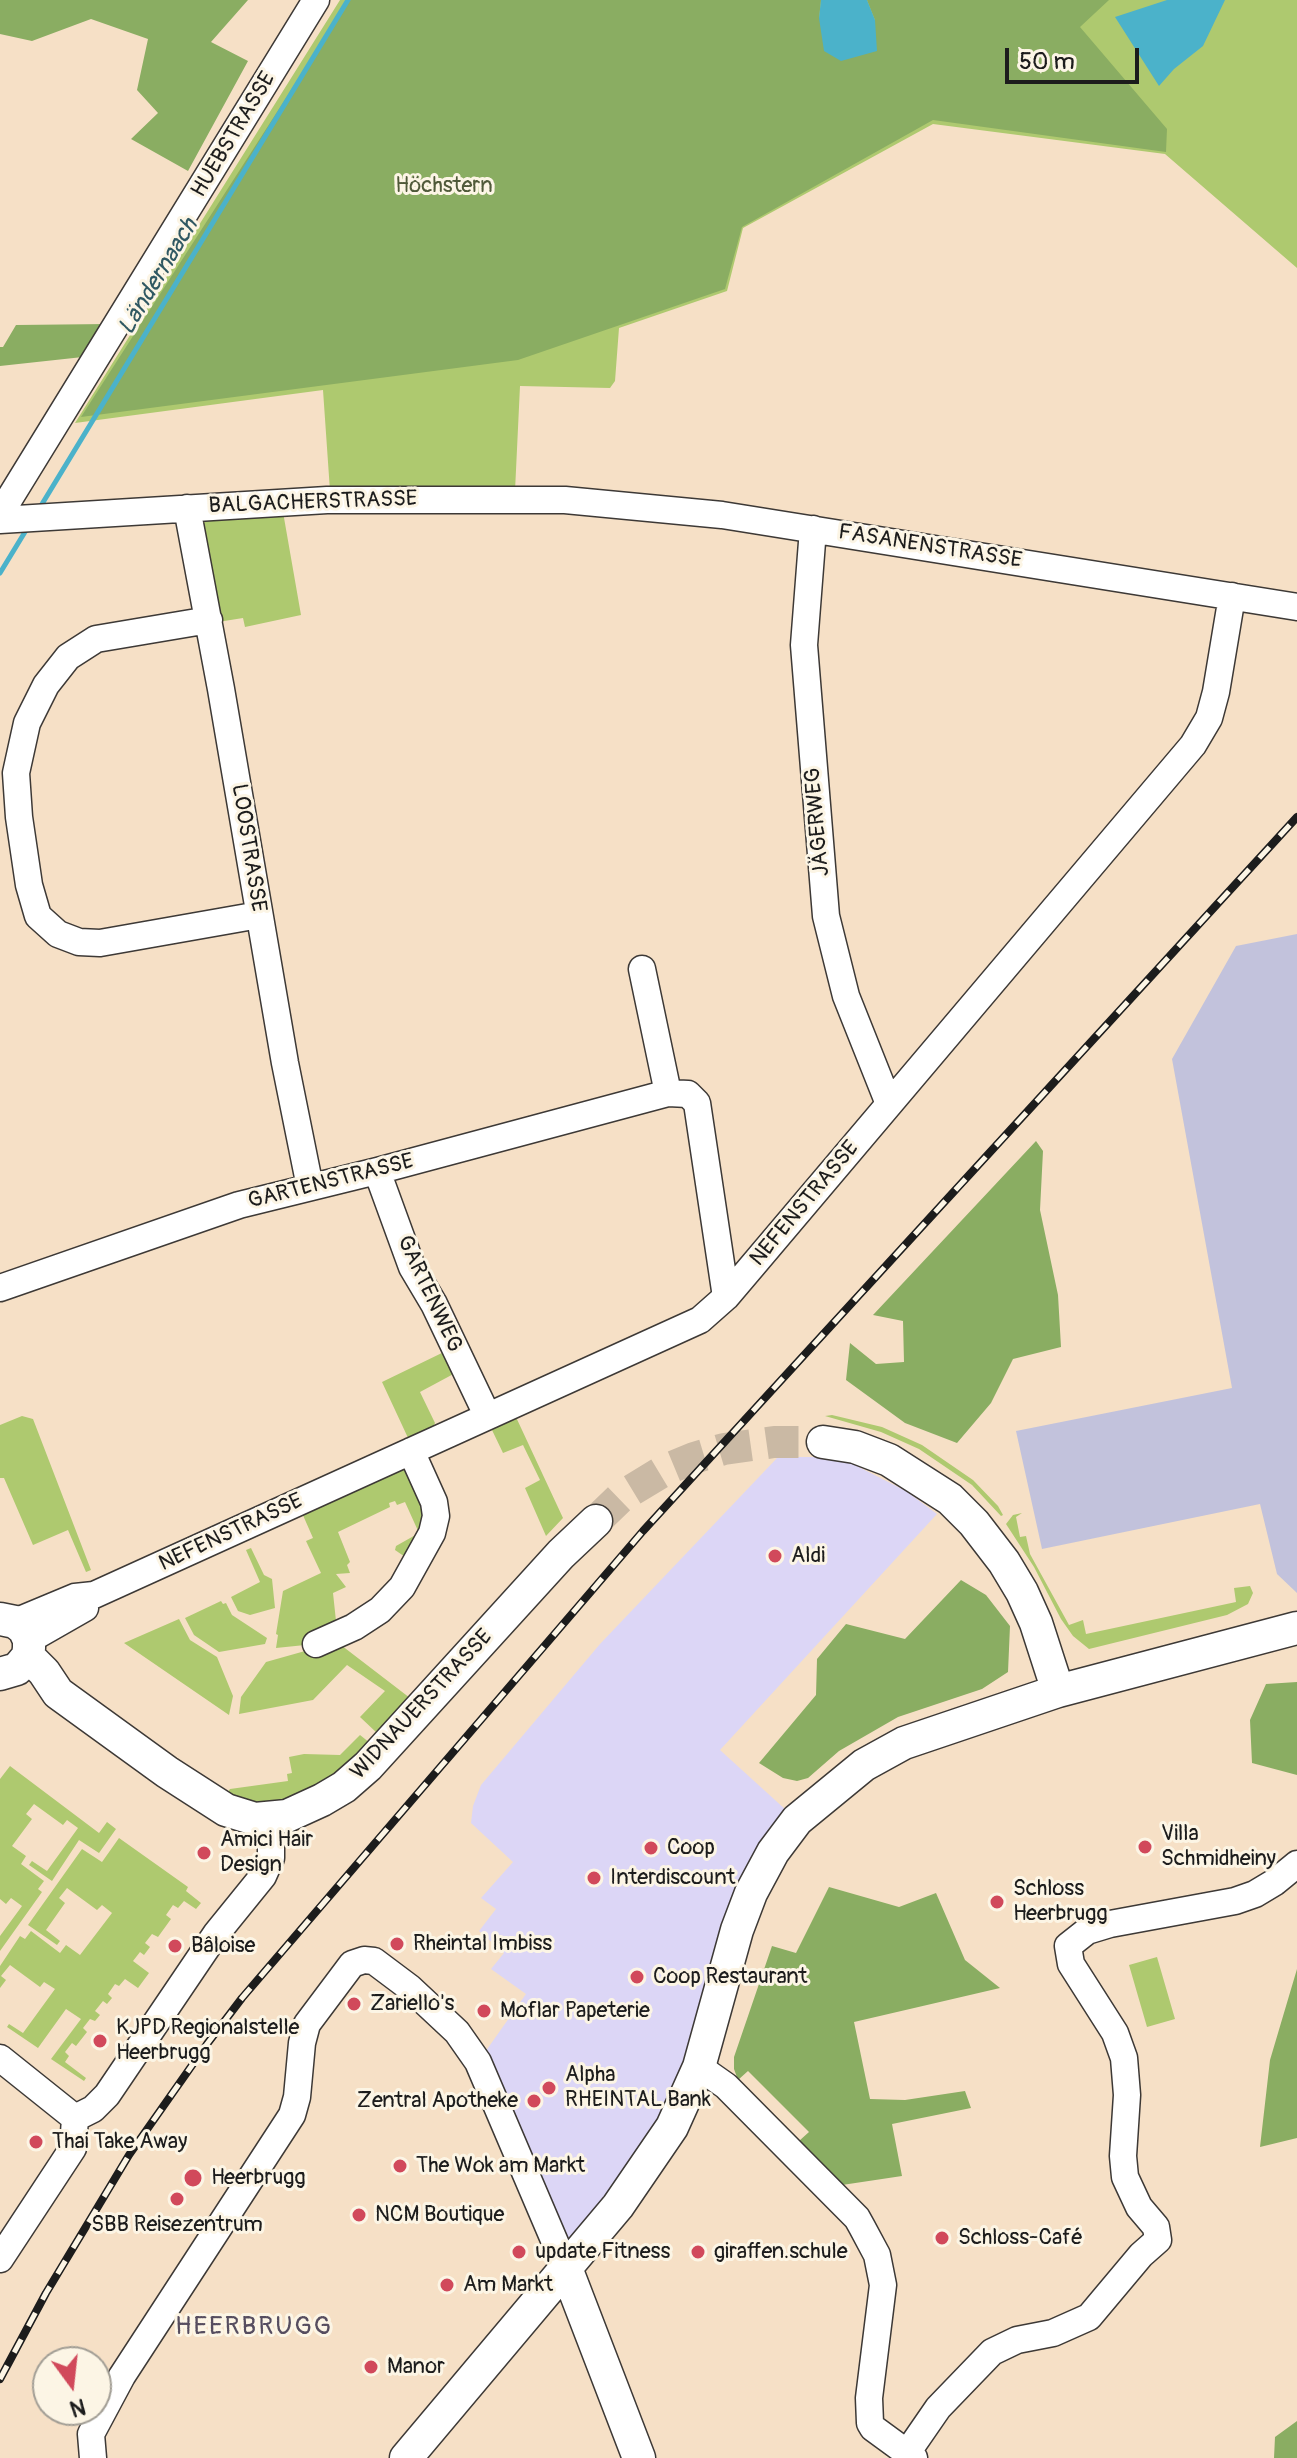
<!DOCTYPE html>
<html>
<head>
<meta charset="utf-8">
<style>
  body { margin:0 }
  #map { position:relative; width:1297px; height:2458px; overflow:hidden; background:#f6e0c6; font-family:Pangolin,sans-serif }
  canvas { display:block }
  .north { position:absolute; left:32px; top:2346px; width:80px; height:80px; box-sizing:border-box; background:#fcf5e5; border:2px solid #a29e95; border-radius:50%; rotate:165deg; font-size:22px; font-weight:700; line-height:32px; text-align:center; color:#1c1c1c }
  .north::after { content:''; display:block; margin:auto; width:28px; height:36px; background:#d1495b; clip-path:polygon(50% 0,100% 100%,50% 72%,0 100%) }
  .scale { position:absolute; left:1005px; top:48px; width:134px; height:36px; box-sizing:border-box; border:4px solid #1c1c1c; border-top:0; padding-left:10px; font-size:24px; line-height:28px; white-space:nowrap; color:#1c1c1c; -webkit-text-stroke:6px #fcf5e5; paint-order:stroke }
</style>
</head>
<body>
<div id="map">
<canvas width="1297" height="2458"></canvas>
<div class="north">N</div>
<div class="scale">50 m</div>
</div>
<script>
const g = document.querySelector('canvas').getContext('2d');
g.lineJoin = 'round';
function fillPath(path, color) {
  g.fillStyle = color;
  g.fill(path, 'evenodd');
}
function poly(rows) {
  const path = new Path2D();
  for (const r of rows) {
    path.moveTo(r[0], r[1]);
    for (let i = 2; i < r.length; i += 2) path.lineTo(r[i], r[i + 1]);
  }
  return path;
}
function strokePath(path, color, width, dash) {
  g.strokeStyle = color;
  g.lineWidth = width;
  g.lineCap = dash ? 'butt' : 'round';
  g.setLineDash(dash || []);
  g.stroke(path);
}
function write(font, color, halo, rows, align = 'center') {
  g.font = font + ' Pangolin,sans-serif';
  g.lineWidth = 6;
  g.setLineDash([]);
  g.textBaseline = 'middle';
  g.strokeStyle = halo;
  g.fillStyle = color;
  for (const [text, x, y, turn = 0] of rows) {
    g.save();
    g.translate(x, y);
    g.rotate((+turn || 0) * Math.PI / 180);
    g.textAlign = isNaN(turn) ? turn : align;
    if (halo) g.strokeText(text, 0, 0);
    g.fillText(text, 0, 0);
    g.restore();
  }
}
fillPath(poly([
  [778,1457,821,1457,849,1462,906,1491,937,1514,720,1750,797,1820,706,2044,566,2268,483,2055,526,1994,491,1969,504,1953,479,1931,496,1909,481,1898,513,1862,471,1823,473,1806,481,1785,600,1644]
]), '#dcd6f6');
fillPath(poly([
  [1297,934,1297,1593,1277,1574,1260,1504,1042,1549,1016,1431,1232,1388,1172,1059,1236,946]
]), '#c2c2dc');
fillPath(poly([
  [340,0,1297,0,1297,268,1165,154,933,124,743,228,727,291,619,328,615,381,610,388,520,386,515,491,330,491,323,390,75,423],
  [283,512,301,615,245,627,243,618,218,622,202,529,205,520],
  [446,1351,459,1371,420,1392,435,1423,432,1429,409,1440,382,1382],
  [515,1415,563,1518,546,1536,525,1488,540,1480,523,1445,503,1453,492,1430,492,1426],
  [832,1415,882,1427,922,1445,973,1480,998,1506,1003,1515,1001,1516,972,1485,919,1449,881,1432,825,1416],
  [22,1416,33,1419,91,1570,86,1572,68,1530,33,1545,4,1478,0,1478,0,1425],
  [404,1466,428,1512,411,1561,395,1550,396,1546,419,1533,405,1502,397,1505,395,1501,389,1503,390,1507,338,1532,350,1562,347,1565,350,1573,336,1574,346,1587,333,1593,336,1621,305,1645,276,1648,278,1635,276,1634,283,1591,321,1573,306,1541,313,1538,302,1513],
  [1022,1513,1016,1517,1020,1537,1026,1536,1030,1554,1069,1625,1083,1620,1086,1634,1236,1602,1234,1588,1250,1586,1253,1593,1248,1604,1227,1615,1089,1649,1073,1636,1061,1619,1034,1567,1006,1524,1013,1515],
  [251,1548,264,1575,272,1579,275,1608,250,1615,238,1611,231,1597,260,1582,246,1550],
  [221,1601,223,1604,226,1603,232,1615,267,1638,265,1644,219,1652,194,1635,185,1618],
  [179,1619,190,1640,217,1657,233,1696,229,1715,124,1643],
  [337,1642,410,1698,378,1734,360,1717,385,1691,347,1665,313,1700,239,1714,241,1697,266,1662],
  [360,1735,370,1743,331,1777,293,1797,276,1803,258,1804,227,1793,230,1789,288,1781,287,1774,292,1773,289,1757,304,1754,340,1755],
  [10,1766,99,1833,107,1822,116,1829,99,1853,79,1840,52,1881,29,1865,32,1861,47,1871,78,1828,67,1820,63,1825,34,1804,26,1814,32,1819,12,1846,26,1856,21,1864,44,1881,38,1889,42,1892,0,1951,0,1936,22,1906,11,1898,6,1904,0,1899,0,1779],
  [119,1838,188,1887,186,1891,201,1903,196,1909,184,1901,178,1908,173,1905,166,1915,171,1919,158,1937,152,1934,145,1943,150,1947,144,1955,140,1952,133,1961,149,1973,138,1988,125,1979,119,1986,115,1984,108,1994,112,1998,107,2004,103,2001,95,2011,100,2015,95,2021,90,2019,83,2028,87,2032,76,2046,72,2043,65,2052,69,2056,65,2062,86,2078,84,2081,51,2059,81,2019,66,2009,38,2048,7,2027,9,2024,23,2033,55,1989,44,1982,40,1987,10,1965,1,1976,6,1980,0,1988,0,1966,20,1936,25,1939,31,1931,60,1953,66,1945,80,1955,112,1913,102,1905,97,1910,67,1888,59,1898,65,1903,46,1930,60,1941,57,1945,28,1925,82,1849,102,1862],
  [1157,1957,1175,2019,1147,2027,1129,1965]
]), '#aec96f');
fillPath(poly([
  [0,0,248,0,211,42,248,61,188,171,131,139,158,113,137,90,148,39,91,19,32,41,0,34],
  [349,0,821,0,819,18,875,20,867,0,1109,0,1080,27,1167,129,1166,152,933,120,742,227,725,289,518,360,81,417],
  [108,324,92,356,0,366,0,347,3,347,16,325],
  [1036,1141,1043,1151,1040,1210,1058,1295,1061,1347,1013,1359,991,1403,957,1443,905,1423,846,1380,850,1343,876,1364,904,1362,903,1321,873,1315],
  [961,1580,986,1595,1010,1626,1008,1672,982,1689,898,1717,839,1751,808,1778,797,1781,783,1778,759,1763,816,1695,817,1659,846,1624,905,1639],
  [1297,1682,1297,1775,1252,1763,1250,1720,1266,1684],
  [829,1887,899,1907,936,1893,965,1960,1000,1988,854,2022,870,2099,905,2100,965,2091,971,2108,892,2124,902,2176,842,2185,799,2141,809,2132,748,2071,738,2080,734,2069,734,2057,772,1946,796,1953],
  [1297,1969,1297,2138,1260,2147,1270,2060],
  [1297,2421,1297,2458,1274,2458,1275,2437]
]), '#8aad62');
fillPath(poly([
  [821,0,867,0,875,20,877,51,841,61,824,51,819,18],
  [1167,0,1225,0,1203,46,1174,69,1159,86,1115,17]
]), '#4bb2ca');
strokePath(poly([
  [39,509,348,0],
  [0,573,28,527]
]), '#4bb2ca', 5);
strokePath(poly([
  [596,1521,622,1496,665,1470,694,1458,724,1449,774,1442,823,1442]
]), '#cab9a4', 32, [32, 16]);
const minor = poly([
  [187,508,221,689,285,1063,310,1187],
  [0,514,316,0],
  [0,520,327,500,565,500,722,515,1297,607],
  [813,529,804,645,826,916,846,996,889,1104],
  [209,620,96,639,68,657,46,685,27,723,16,773,19,817,29,885,38,916,58,934,79,942,100,943,259,915],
  [642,969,668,1093],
  [377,1171,412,1267,434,1304,487,1415],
  [0,1288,239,1205,377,1171,668,1093,688,1094,697,1103,726,1297],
  [15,1622,75,1597,94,1595,700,1320,726,1297,754,1264,1193,745,1209,718,1216,692,1232,596],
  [29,1640,85,1608],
  [316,1644,354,1627,380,1610,402,1587,432,1533,436,1516,434,1502,411,1451],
  [0,2058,75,2118],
  [699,2067,726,2086,857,2218,862,2227,877,2255,883,2285,869,2398,870,2423,873,2428,914,2458],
  [75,2118,93,2109,107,2095,216,1934,263,1876,271,1858,271,1819],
  [0,2259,73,2148,75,2118],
  [907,2453,938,2408,992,2352,1017,2340,1053,2333,1089,2317,1141,2255,1158,2240,1156,2227,1139,2207,1125,2177,1123,2156,1127,2095,1124,2058,1115,2033,1071,1964,1068,1946,1087,1931,1110,1924,1235,1901,1255,1894,1275,1882,1297,1864],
  [93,2458,91,2434,122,2376,292,2115,297,2097,302,2043,307,2024,352,1964,364,1960,374,1961,410,1988,457,2032,478,2062,566,2268]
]);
const major = poly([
  [823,1442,855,1447,889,1460,950,1499,974,1523,1004,1562,1022,1592,1036,1623,1058,1691],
  [0,1619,15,1622,24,1629,29,1640,29,1648,28,1656,17,1669,0,1674],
  [28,1656,44,1672,58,1693,167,1772,226,1810,255,1819,287,1816,322,1800,344,1787,368,1766,561,1554,596,1521],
  [566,2268,639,2458],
  [406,2458,618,2206,672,2127,699,2067,737,1930,751,1893,773,1852,797,1820,864,1765,904,1743,1058,1691,1297,1628]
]);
strokePath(minor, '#3d3936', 29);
strokePath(major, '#3d3936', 35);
strokePath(minor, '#fff', 26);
strokePath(major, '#fff', 32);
const rail = poly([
  [0,2379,46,2293,129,2155,207,2044,242,1998,643,1531,1297,817]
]);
strokePath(rail, '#1c1c1c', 8);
strokePath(rail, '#fcf5e5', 5, [15]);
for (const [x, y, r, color] of [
  [775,1556,8,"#d1495b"],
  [1145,1847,8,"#d1495b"],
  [651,1848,8,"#d1495b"],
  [204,1853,8,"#d1495b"],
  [594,1878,8,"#d1495b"],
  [997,1902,8,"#d1495b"],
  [397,1944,8,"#d1495b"],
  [175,1946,8,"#d1495b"],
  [637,1977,8,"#d1495b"],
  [354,2004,8,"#d1495b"],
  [484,2011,8,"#d1495b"],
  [100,2041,8,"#d1495b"],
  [549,2088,8,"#d1495b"],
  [534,2101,8,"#d1495b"],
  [36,2142,8,"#d1495b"],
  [400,2166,8,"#d1495b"],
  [193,2178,10,"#d1495b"],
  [177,2199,8,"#d1495b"],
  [359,2215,8,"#d1495b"],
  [942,2238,8,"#d1495b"],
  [519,2252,8,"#d1495b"],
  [698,2252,8,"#d1495b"],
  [447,2285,8,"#d1495b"],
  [371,2367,8,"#d1495b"]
]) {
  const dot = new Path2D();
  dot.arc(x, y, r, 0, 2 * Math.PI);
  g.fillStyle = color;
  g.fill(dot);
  strokePath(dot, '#fcf5e5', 3);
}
write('22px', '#1c1c1c', '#fcf5e5', [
  ["HUEBSTRASSE",234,135,-59],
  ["BALGACHERSTRASSE",313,503,-2],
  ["FASANENSTRASSE",930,547,9],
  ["JÄGERWEG",818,822,-95],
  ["LOOSTRASSE",248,848,81],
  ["GARTENSTRASSE",331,1182,-14],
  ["NEFENSTRASSE",805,1204,-50],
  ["GARTENWEG",429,1294,65],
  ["NEFENSTRASSE",231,1533,-25],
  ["WIDNAUERSTRASSE",422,1705,-47]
]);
write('22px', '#4f5939', '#fcf5e5', [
  ["Höchstern",444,186]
]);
write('22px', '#1c1c1c', '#fcf5e5', [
  ["Aldi",791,1556],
  ["Villa",1161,1834],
  ["Schmidheiny",1161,1859],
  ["Amici Hair",220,1840],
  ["Design",220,1865],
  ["Coop",667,1848],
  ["Interdiscount",610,1878],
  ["Schloss",1013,1889],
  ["Heerbrugg",1013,1914],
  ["Rheintal Imbiss",413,1944],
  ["Bâloise",191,1946],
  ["Coop Restaurant",653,1977],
  ["Zariello's",370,2004],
  ["Moflar Papeterie",500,2011],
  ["KJPD Regionalstelle",116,2028],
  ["Heerbrugg",116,2053],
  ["Alpha",565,2075],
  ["RHEINTAL Bank",565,2100],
  ["Zentral Apotheke",518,2101,"right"],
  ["Thai Take Away",52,2142],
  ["The Wok am Markt",416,2166],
  ["Heerbrugg",211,2178],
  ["NCM Boutique",375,2215],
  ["SBB Reisezentrum",177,2225,"center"],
  ["Schloss-Café",958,2238],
  ["update Fitness",535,2252],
  ["giraffen.schule",714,2252],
  ["Am Markt",463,2285],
  ["Manor",387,2367]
], 'left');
write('italic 24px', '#2f5862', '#fcf5e5', [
  ["Ländernaach",159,277,-59]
]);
g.letterSpacing = '2px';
write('26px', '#564d5f', '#fcf5e5', [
  ["HEERBRUGG",254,2327]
]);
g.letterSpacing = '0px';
</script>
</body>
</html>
